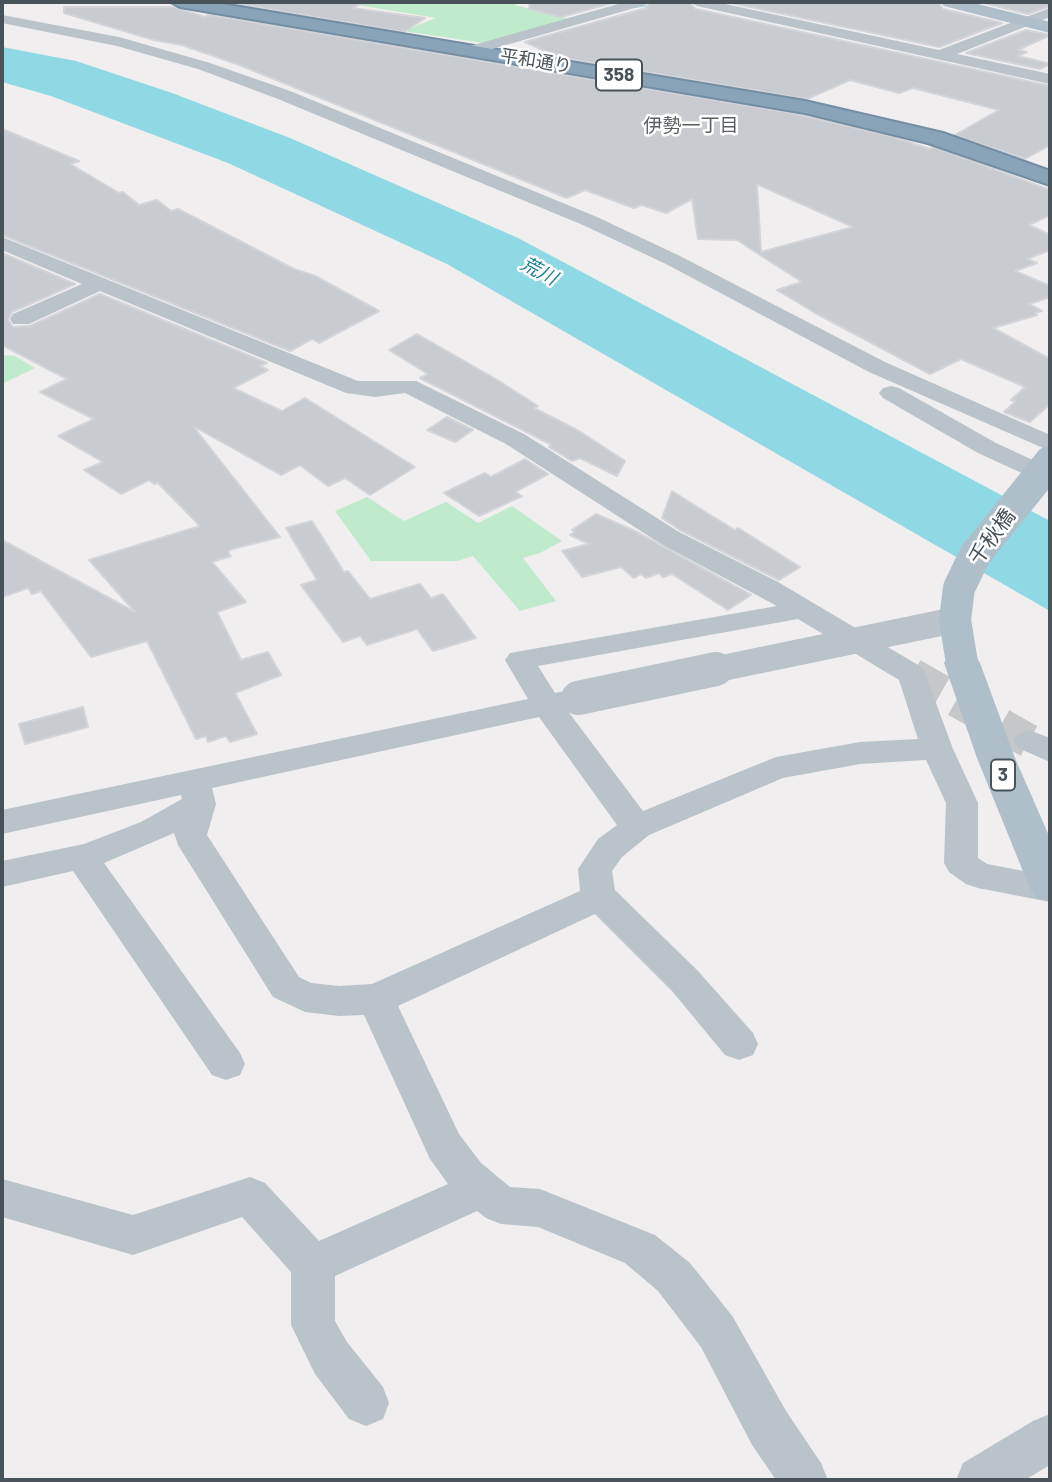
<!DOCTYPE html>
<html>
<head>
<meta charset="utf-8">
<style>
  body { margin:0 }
  #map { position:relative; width:1052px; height:1482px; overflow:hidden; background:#f0eeee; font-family:Barlow,sans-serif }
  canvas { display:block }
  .frame { position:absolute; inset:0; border:4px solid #475259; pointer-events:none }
</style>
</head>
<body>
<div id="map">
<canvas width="1052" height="1482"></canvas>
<div class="frame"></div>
</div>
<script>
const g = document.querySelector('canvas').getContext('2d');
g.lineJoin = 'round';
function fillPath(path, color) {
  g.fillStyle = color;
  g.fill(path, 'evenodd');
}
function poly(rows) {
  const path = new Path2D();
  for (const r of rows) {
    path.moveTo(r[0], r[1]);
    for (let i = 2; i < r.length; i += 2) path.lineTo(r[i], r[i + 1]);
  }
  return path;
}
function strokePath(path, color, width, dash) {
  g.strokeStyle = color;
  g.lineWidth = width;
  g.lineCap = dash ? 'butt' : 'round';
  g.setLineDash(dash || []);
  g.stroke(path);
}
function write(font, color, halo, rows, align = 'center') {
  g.font = font + ' Barlow,"Noto Sans JP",sans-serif';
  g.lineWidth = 5;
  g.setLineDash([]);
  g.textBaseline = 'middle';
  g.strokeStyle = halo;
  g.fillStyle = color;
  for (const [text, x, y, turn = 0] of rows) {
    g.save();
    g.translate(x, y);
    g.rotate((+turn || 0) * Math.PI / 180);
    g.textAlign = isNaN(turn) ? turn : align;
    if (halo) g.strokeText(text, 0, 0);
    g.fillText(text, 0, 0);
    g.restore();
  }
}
fillPath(poly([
  [339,2,515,2,518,3,515,5,570,19,483,43,403,31,436,18],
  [2,355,15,356,35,368,2,384],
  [367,497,404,521,446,502,478,523,512,506,562,541,540,553,523,558,556,601,520,611,473,556,457,561,371,561,335,511]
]), '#bfebcc');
fillPath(poly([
  [2,47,76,61,172,93,290,138,518,238,1050,521,1050,611,447,264,228,163,51,96,2,82]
]), '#8fd9e4');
fillPath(poly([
  [665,2,674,2,635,8,633,7,665,2]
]), '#8fd9e4');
const building = poly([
  [236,2,364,2,352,8,425,18,404,32,233,3,236,2],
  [530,2,616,2,561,17,529,9,530,2],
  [650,2,688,2,696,9,1050,86,1050,145,1025,159,955,135,999,110,913,88,899,93,850,80,807,99,558,57,525,42,646,8,650,2],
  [727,2,938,2,943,9,1002,23,939,47,727,2],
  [980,2,1050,2,1050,6,1028,14,980,2],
  [64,7,173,7,205,17,209,15,791,113,890,136,930,149,933,147,1050,190,1050,215,1029,225,1050,235,1050,250,1027,259,1037,263,1015,271,1050,286,1050,297,1029,304,1042,311,1035,313,1037,315,993,328,1050,359,1050,404,1030,422,1014,416,1004,412,1016,401,1011,400,1025,387,961,359,930,374,817,314,777,290,802,282,737,240,698,239,692,199,666,213,642,205,634,208,585,190,567,198,242,66,182,45,154,40,64,13,64,7],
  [757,184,853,227,761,252,757,184],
  [1026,30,1050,35,1018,50,1027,52,1018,56,1050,64,1040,69,966,53,1026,30],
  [2,129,79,161,70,164,119,193,123,192,139,205,157,200,171,211,178,209,294,269,315,276,379,311,319,343,312,339,290,351,2,235,2,129],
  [2,253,75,284,12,312,8,320,13,327,30,326,100,294,267,363,260,366,268,370,233,388,282,411,305,398,415,467,370,495,345,478,328,486,300,465,281,475,193,426,280,537,232,549,228,552,231,556,212,562,246,602,217,612,241,660,268,652,281,675,235,693,257,734,230,742,226,736,208,742,206,736,196,739,147,641,91,657,41,591,32,594,28,588,2,597,2,540,135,612,89,560,200,526,158,483,154,484,149,480,121,494,84,470,103,462,58,436,94,419,40,392,67,379,2,345,2,253],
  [417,334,499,381,538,406,534,408,579,431,625,461,617,476,580,458,572,461,549,447,552,445,420,378,428,374,389,350,417,334],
  [447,417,473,430,455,442,427,430,447,417],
  [525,459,548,474,515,492,522,496,479,516,444,493,485,473,491,477,525,459],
  [672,491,710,515,735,530,738,528,800,567,779,580,680,530,662,518,672,491],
  [596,514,635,531,751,595,728,610,672,574,663,577,659,573,646,578,641,574,634,578,621,567,582,577,562,551,589,544,570,535,575,532,572,530,596,514],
  [312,521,344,572,348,571,370,599,420,584,431,598,443,594,476,638,433,651,417,629,367,645,360,636,343,642,301,585,317,580,286,528,312,521],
  [83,707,88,727,25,744,19,724,83,707]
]);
fillPath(building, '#c8cbd0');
strokePath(building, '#d2d4d9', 2);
strokePath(poly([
  [912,675,1029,741]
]), '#c6c7c9', 34, [34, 17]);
const highway = poly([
  [171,2,210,2,805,101,943,133,1050,171,1050,185,928,143,805,113,180,7,171,2]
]);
strokePath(highway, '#748fa4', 4);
fillPath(poly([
  [625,2,647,2,645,5,475,54,463,54,461,51,463,48,625,2],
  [690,2,716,2,939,50,1050,8,1050,17,957,54,1050,74,1050,84,697,6,690,2],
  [2,15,119,37,210,63,290,91,597,217,680,256,885,362,1050,435,1050,451,869,372,666,264,583,225,278,99,198,69,117,46,2,23,2,15],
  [2,237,358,381,416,381,524,434,679,532,778,582,923,668,953,749,978,803,978,858,987,864,1050,876,1050,902,978,888,966,884,949,872,944,863,946,803,926,760,860,764,783,778,649,835,622,857,612,871,615,890,698,971,753,1033,758,1044,753,1055,739,1060,725,1055,672,991,595,914,398,1006,459,1134,481,1163,510,1187,540,1189,655,1235,690,1263,733,1317,786,1411,821,1463,828,1480,776,1480,752,1445,701,1347,658,1291,625,1263,538,1227,501,1224,486,1218,477,1211,335,1276,335,1321,347,1342,383,1387,389,1403,383,1419,366,1426,349,1419,315,1374,291,1325,291,1272,242,1217,133,1255,2,1217,2,1179,133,1215,250,1177,265,1183,319,1241,448,1184,430,1159,364,1015,339,1016,305,1012,273,997,178,845,174,833,104,863,240,1053,245,1064,240,1075,226,1080,212,1075,73,871,2,887,2,861,84,844,141,822,182,799,181,795,2,834,2,810,528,699,505,660,510,653,777,606,661,544,506,444,405,393,375,397,346,393,100,291,29,324,13,324,10,319,13,314,82,284,2,250,2,237],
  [798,619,899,680,918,739,860,742,776,757,643,811,567,710,576,708,580,701,576,694,565,691,555,693,538,666,798,619],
  [539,717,617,825,598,839,578,869,580,891,372,984,339,986,311,983,299,977,207,835,216,804,212,788,539,717],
  [891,386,899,388,996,443,1050,468,1050,486,978,453,883,398,879,393,883,388,891,386],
  [1029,730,1050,738,1050,762,1018,748,1013,741,1018,734,1029,730],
  [1050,1414,1050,1465,1025,1480,956,1480,963,1463,1033,1421,1050,1414]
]), '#bac3c9');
fillPath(poly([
  [941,2,970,2,1050,22,1050,33,944,6,941,2],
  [962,652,975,655,980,663,1015,758,1050,838,1050,902,1035,897,1029,886,977,758,944,663,949,655,962,652]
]), '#afbfca');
fillPath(highway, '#89a4b9');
strokePath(poly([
  [708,671,955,620]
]), '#bac3c9', 26);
strokePath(poly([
  [578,698,716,669]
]), '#bac3c9', 34);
strokePath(poly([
  [962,663,955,620,959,588,975,555,1050,462]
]), '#afbfca', 32);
write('18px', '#475259', '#fff', [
  ["平和通り",536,61,9]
]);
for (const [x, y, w] of [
  [619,75,46],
  [1003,775,24]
]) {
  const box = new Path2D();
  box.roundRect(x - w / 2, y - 15.5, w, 31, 5);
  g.fillStyle = '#fff';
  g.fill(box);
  strokePath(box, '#475259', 2);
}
write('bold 19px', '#475259', null, [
  ["358",619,75],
  ["3",1003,775]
]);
write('19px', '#5b5f62', '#fff', [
  ["伊勢一丁目",691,126]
]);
write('italic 19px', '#167f8e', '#fff', [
  ["荒川",539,271,28]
]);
write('21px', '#475259', '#fff', [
  ["千秋橋",992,537,-54]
]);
</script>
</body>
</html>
